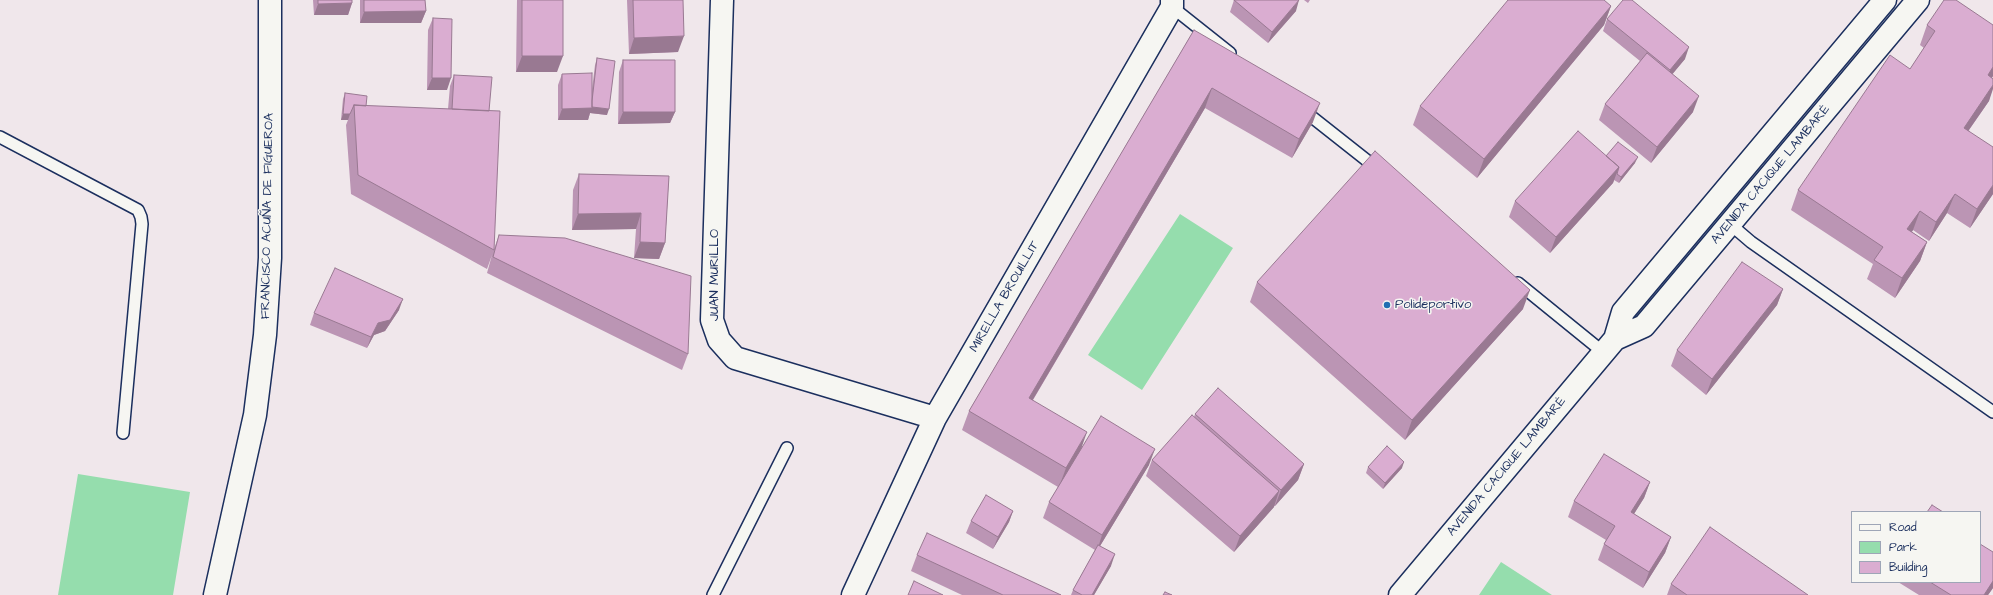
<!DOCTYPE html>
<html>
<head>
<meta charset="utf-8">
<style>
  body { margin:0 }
  #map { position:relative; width:1993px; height:595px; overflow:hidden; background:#f0e7eb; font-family:"Architects Daughter",sans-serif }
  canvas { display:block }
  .legend { position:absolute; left:1851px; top:511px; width:130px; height:72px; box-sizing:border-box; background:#f6f6f2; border:1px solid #9ea6b7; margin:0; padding:5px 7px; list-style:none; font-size:12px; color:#1b2f5e }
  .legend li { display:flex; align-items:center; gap:8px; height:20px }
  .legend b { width:20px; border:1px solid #9ea6b7 }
</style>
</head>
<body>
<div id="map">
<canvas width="1993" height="595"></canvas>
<ul class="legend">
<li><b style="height:5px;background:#f6f6f2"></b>Road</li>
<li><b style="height:11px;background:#95ddad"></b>Park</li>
<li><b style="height:11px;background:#daadd1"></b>Building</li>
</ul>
</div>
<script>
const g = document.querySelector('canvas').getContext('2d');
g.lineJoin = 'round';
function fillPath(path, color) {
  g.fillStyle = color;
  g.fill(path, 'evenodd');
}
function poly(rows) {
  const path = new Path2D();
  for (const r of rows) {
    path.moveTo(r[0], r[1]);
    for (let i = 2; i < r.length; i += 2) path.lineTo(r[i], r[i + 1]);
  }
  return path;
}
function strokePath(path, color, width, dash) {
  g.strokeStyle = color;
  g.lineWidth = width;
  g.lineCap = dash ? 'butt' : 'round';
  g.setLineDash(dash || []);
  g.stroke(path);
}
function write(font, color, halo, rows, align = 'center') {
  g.font = font + ' "Architects Daughter",sans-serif';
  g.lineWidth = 3;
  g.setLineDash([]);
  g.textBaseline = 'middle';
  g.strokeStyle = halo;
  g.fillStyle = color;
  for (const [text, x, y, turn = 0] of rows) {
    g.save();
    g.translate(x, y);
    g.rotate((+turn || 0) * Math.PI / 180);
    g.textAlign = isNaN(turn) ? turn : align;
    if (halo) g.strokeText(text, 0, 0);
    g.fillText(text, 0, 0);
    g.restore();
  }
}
fillPath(poly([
  [1180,214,1233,248,1142,390,1088,355],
  [78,474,190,492,173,595,58,595],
  [1501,562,1552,595,1479,595]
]), '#95ddad');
const service = poly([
  [1172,7,1230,53],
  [1303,110,1379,170],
  [0,137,138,210,141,217,142,224,123,433],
  [1730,224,1751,242,1993,412],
  [1518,283,1603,352],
  [713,595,787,448]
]);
const minor = poly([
  [722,0,712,320,719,340,735,358,935,418],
  [853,595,935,418,1172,7,1172,0]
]);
const tertiary = poly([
  [215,595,255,415,265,335,270,258,270,0]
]);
const primary = poly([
  [1615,339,1623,312,1885,0],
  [1400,595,1615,339,1644,326,1918,0]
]);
strokePath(service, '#1b2f5e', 14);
strokePath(minor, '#1b2f5e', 25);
strokePath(tertiary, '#1b2f5e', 25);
strokePath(primary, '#1b2f5e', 25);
strokePath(service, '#f6f6f2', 11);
strokePath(minor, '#f6f6f2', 22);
strokePath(tertiary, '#f6f6f2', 22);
strokePath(primary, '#f6f6f2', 22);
fillPath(poly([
  [313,0,352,0,352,3,348,15,314,15],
  [360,0,425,0,426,11,421,23,360,23],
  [517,0,563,0,557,72,516,72],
  [627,0,683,0,678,52,629,54],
  [1234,0,1296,11,1268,43,1230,12],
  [1304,0,1310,0,1308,3],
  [1611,6,1604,25,1477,178,1413,125,1420,106],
  [433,18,447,90,427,90,428,30],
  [1607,19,1685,59,1672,74,1693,112,1651,163,1599,120,1605,104,1640,61,1603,31],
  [1927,25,1993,25,1993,76,1992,78,1989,101,1969,130,1993,194,1970,228,1947,213,1929,241,1913,230,1912,232,1927,242,1920,261,1895,298,1867,279,1873,264,1791,210,1798,190,1910,69,1924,48,1920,45],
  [1194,30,1313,122,1292,158,1205,108,1033,400,1082,447,1149,465,1100,546,1111,566,1094,595,1071,595,1073,590,1095,550,1043,518,1049,502,1058,487,962,430,969,411],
  [597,58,607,115,590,113,588,120,558,120,558,85,562,74,592,89,595,65],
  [623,60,675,112,670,123,618,124,619,72],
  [454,75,490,111,494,249,499,235,688,354,682,370,487,273,492,255,487,269,351,194,346,125,348,120,341,120,343,99,345,93,366,106,448,109,450,86],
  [1606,156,1635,163,1619,183,1614,180,1613,183,1550,253,1509,217,1515,201],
  [579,174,669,176,665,243,659,259,634,258,636,229,572,230,573,190],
  [1257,282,1523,309,1405,440,1250,302],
  [1783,289,1777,305,1706,395,1671,366,1677,350],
  [399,310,385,331,374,335,367,348,310,325,314,313],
  [1195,414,1304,464,1298,480,1275,506,1274,506,1274,507,1234,552,1146,476,1152,460,1194,417],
  [1368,467,1402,468,1383,489,1366,473],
  [1650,482,1644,498,1634,514,1671,537,1665,553,1643,588,1598,560,1604,544,1606,540,1568,517,1574,501],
  [1013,511,1009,522,993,549,966,533,971,521],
  [1993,552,1993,588,1988,595,1919,595,1898,582,1980,582],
  [917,555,1061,595,962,595,911,571],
  [1671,584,1808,595,1667,595]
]), '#bb95b4');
fillPath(poly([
  [1299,0,1296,11,1268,43,1272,32],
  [352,3,348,15,314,15,318,4],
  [1611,6,1604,25,1477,178,1484,159],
  [426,11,421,23,360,23,364,12],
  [684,36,678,52,629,54,634,38],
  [1689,47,1685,59,1666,82,1670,70],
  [522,56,563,56,557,72,516,72],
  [1993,67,1993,76,1981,95,1988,75],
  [432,78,451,78,447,90,427,90],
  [1993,85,1993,89,1989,101,1957,147,1964,128],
  [1212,88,1205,108,1022,418,1029,398],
  [1699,96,1693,112,1651,163,1657,147],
  [1320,103,1313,122,1292,158,1299,139],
  [591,107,609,109,607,115,590,113,588,120,558,120,562,109],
  [623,112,675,112,670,123,618,124],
  [343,114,350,114,348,120,341,120],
  [1638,157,1635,163,1619,183,1621,177],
  [1619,167,1613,183,1550,253,1556,237],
  [1993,185,1993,194,1970,228,1977,209],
  [1955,194,1947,213,1929,241,1936,222],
  [1920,211,1913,230,1900,248,1907,229],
  [641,213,636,229,572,230,578,214],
  [640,242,665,243,659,259,634,258],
  [1927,242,1920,261,1895,298,1902,278],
  [1783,289,1777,305,1706,395,1712,379],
  [1530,290,1523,309,1405,440,1412,420],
  [403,299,399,310,385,331,374,335,367,348,371,337,378,323],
  [1087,432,1080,452,1059,487,1066,468],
  [1155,449,1149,465,1097,551,1102,535],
  [1404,462,1402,468,1383,489,1385,483],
  [1304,464,1298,480,1275,506,1281,490],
  [1650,482,1644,498,1625,528,1631,512],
  [1279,491,1274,507,1234,552,1240,536],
  [1013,511,1009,522,993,549,998,537],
  [1671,537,1665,553,1643,588,1649,572],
  [1115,554,1111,566,1094,595,1092,595],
  [1993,581,1993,588,1988,595,1984,595]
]), '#997992');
const building = poly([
  [318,0,352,0,352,3,318,4,318,0],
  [364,0,425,0,426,11,364,12,364,0],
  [522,0,563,0,563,56,522,56,522,0],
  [633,0,683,0,684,36,634,38,633,0],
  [1234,0,1299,0,1272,32,1234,0],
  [1508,0,1604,0,1611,6,1484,159,1420,106,1508,0],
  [1623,0,1632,0,1689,47,1670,70,1607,19,1623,0],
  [1944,0,1956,0,1993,25,1993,67,1988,75,1993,79,1993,85,1964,128,1993,147,1993,185,1977,209,1955,194,1936,222,1920,211,1907,229,1927,242,1902,278,1874,260,1883,247,1798,190,1890,55,1910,69,1935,31,1927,25,1944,0],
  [433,18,452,19,451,78,432,78,433,18],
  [1194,30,1320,103,1299,139,1212,88,1029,398,1087,432,1066,468,969,411,1194,30],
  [1647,53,1699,96,1657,147,1605,104,1647,53],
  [597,58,615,61,609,109,592,107,592,101,597,58],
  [623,60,675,60,675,112,623,112,623,60],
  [592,73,592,108,562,109,562,74,592,73],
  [454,75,492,77,489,111,452,109,454,75],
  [345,93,367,96,366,106,354,105,350,114,343,114,345,93],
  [354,105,500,111,494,250,358,175,354,105],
  [1578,131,1619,167,1556,237,1515,201,1578,131],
  [1618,142,1638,157,1621,177,1617,174,1619,167,1606,156,1618,142],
  [1375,151,1530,290,1412,420,1257,282,1375,151],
  [579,174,669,176,665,243,640,242,641,213,578,214,579,174],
  [499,235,565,238,691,276,688,354,493,257,499,235],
  [1742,262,1783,289,1712,379,1677,350,1742,262],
  [335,268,403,299,390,320,378,323,371,337,314,313,335,268],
  [1218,388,1304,464,1281,490,1195,414,1218,388],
  [1192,415,1279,491,1240,536,1152,460,1192,415],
  [1101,416,1155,449,1102,535,1049,502,1101,416],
  [1387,446,1404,462,1385,483,1368,467,1387,446],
  [1604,454,1650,482,1631,512,1671,537,1649,572,1604,544,1615,526,1574,501,1604,454],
  [986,495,1013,511,998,537,971,521,986,495],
  [1932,505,1943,512,1927,512,1932,505],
  [1710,527,1808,595,1687,595,1671,584,1710,527],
  [927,533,1061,595,1003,595,917,555,927,533],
  [1980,544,1993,552,1993,581,1984,595,1951,595,1930,582,1980,582,1980,544],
  [1098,545,1115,554,1092,595,1082,595,1073,590,1098,545],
  [914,581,943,595,908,595,914,581],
  [1165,592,1172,595,1163,595,1165,592]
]);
fillPath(building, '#daadd1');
strokePath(building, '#997992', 1);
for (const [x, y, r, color] of [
  [1387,305,4,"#1f6fb2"]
]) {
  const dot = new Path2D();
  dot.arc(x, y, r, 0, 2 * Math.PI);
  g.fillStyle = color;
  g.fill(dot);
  strokePath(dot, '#f6f6f2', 1.5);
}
write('13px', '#1b2f5e', '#f6f6f2', [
  ["AVENIDA CACIQUE LAMBARÉ",1771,175,-50],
  ["FRANCISCO ACUÑA DE FIGUEROA",268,216,-89],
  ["JUAN MURILLO",715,275,-90],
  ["MIRELLA BROUILLIT",1005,297,-60],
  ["AVENIDA CACIQUE LAMBARÉ",1507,467,-50]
]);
write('13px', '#1b2f5e', '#f6f6f2', [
  ["Polideportivo",1395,305]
], 'left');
</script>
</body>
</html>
